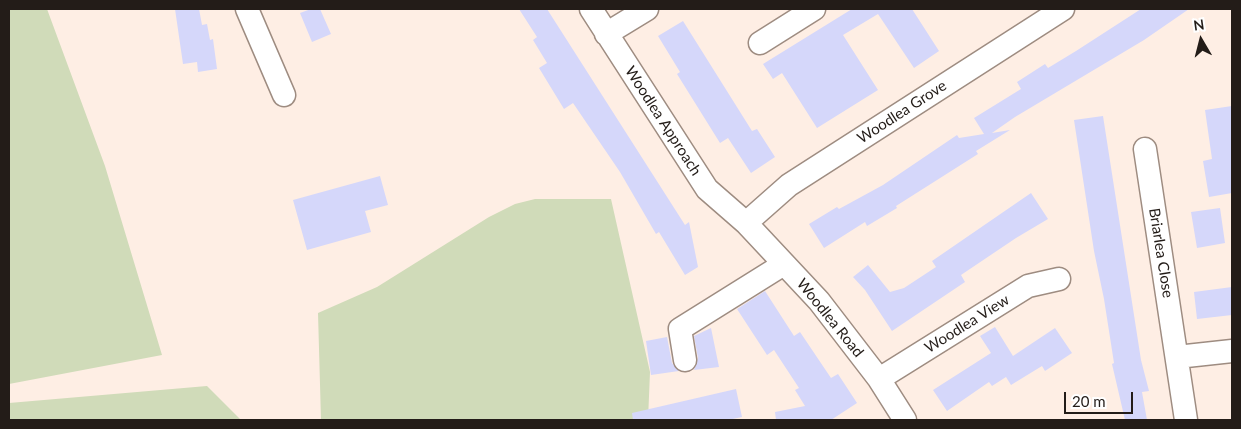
<!DOCTYPE html>
<html>
<head>
<meta charset="utf-8">
<style>
  body { margin:0 }
  #map { position:relative; width:1241px; height:429px; overflow:hidden; background:#feeee4; font-family:Lato,sans-serif }
  canvas { display:block }
  .frame { position:absolute; inset:0; border:10px solid #231c18; pointer-events:none }
  .north { position:absolute; left:1176px; top:15px; width:50px; height:50px; -webkit-text-stroke:4px #fff; paint-order:stroke; rotate:352deg; font-size:14px; font-weight:700; line-height:20px; text-align:center; color:#231c18 }
  .north::after { content:''; display:block; margin:auto; width:18px; height:22px; background:#231c18; clip-path:polygon(50% 0,100% 100%,50% 72%,0 100%) }
  .scale { position:absolute; left:1064px; top:392px; width:69px; height:22px; box-sizing:border-box; border:2px solid #231c18; border-top:0; padding-left:6px; font-size:15px; line-height:18px; white-space:nowrap; color:#231c18; -webkit-text-stroke:4px #fff; paint-order:stroke }
</style>
</head>
<body>
<div id="map">
<canvas width="1241" height="429"></canvas>
<div class="frame"></div>
<div class="north">N</div>
<div class="scale">20 m</div>
</div>
<script>
const g = document.querySelector('canvas').getContext('2d');
g.lineJoin = 'round';
function fillPath(path, color) {
  g.fillStyle = color;
  g.fill(path, 'evenodd');
}
function poly(rows) {
  const path = new Path2D();
  for (const r of rows) {
    path.moveTo(r[0], r[1]);
    for (let i = 2; i < r.length; i += 2) path.lineTo(r[i], r[i + 1]);
  }
  return path;
}
function strokePath(path, color, width, dash) {
  g.strokeStyle = color;
  g.lineWidth = width;
  g.lineCap = dash ? 'butt' : 'round';
  g.setLineDash(dash || []);
  g.stroke(path);
}
function write(font, color, halo, rows, align = 'center') {
  g.font = font + ' Lato,sans-serif';
  g.lineWidth = 4;
  g.setLineDash([]);
  g.textBaseline = 'middle';
  g.strokeStyle = halo;
  g.fillStyle = color;
  for (const [text, x, y, turn = 0] of rows) {
    g.save();
    g.translate(x, y);
    g.rotate((+turn || 0) * Math.PI / 180);
    g.textAlign = isNaN(turn) ? turn : align;
    if (halo) g.strokeText(text, 0, 0);
    g.fillText(text, 0, 0);
    g.restore();
  }
}
fillPath(poly([
  [9,9,47,9,105,166,162,355,9,384],
  [535,199,611,199,650,372,648,420,321,420,318,313,377,287,489,217,515,204],
  [207,386,241,420,9,420,9,403]
]), '#d0dbb9');
fillPath(poly([
  [175,9,199,9,202,25,207,24,210,40,213,39,217,69,198,72,197,62,183,64],
  [311,9,320,9,331,34,312,42,300,13],
  [519,9,547,9,685,225,689,222,698,267,685,275,659,232,656,234,620,172,573,103,564,109,539,68,547,63,533,40,537,37],
  [852,9,912,9,939,51,914,68,878,14,843,35,878,90,817,128,782,73,773,79,763,64],
  [1141,9,1189,9,1144,40,1015,117,992,133,1010,130,976,151,978,154,896,206,897,208,867,226,865,222,824,248,809,224,837,207,839,209,883,185,957,135,959,138,984,134,974,118,1021,89,1017,82,1045,64,1048,68,1076,51],
  [683,21,752,131,757,129,775,157,751,173,728,138,720,143,677,74,680,72,658,36],
  [1232,106,1232,193,1209,197,1203,161,1212,159,1205,110],
  [1103,116,1141,360,1149,391,1142,392,1147,420,1125,420,1112,364,1114,363,1104,299,1094,251,1074,120],
  [380,176,388,205,365,211,371,232,307,250,293,200],
  [1031,193,1048,219,1016,238,961,275,965,282,892,331,865,290,853,277,868,265,890,292,904,288,936,267,932,261],
  [1220,208,1225,243,1197,248,1191,212],
  [1232,287,1232,315,1197,319,1194,292],
  [765,291,794,336,800,332,831,378,838,374,857,403,831,420,776,420,775,412,805,406,795,390,799,388,774,350,767,355,737,309],
  [995,327,1013,356,1055,328,1072,353,1045,371,1042,366,1011,385,1006,377,992,386,989,382,947,411,933,390,991,353,980,336],
  [711,328,719,367,694,370,698,358,694,336],
  [667,337,672,363,679,371,651,375,646,341],
  [736,389,742,417,728,420,633,420,632,413]
]), '#d5d7fa');
const minor = poly([
  [247,9,284,95],
  [591,9,707,189,746,223,819,301,879,379,905,420],
  [606,34,647,9],
  [760,43,814,9],
  [1145,149,1186,420],
  [746,223,789,185,1063,9],
  [1177,357,1232,351],
  [685,360,680,329,784,264],
  [879,379,1028,286,1059,279]
]);
strokePath(minor, '#9e8c81', 25);
strokePath(minor, '#fff', 22);
write('15px', '#231c18', '#fff', [
  ["Woodlea Grove",902,112,-33],
  ["Woodlea Approach",663,121,57],
  ["Briarlea Close",1161,253,81],
  ["Woodlea Road",830,318,51],
  ["Woodlea View",967,324,-32]
]);
</script>
</body>
</html>
